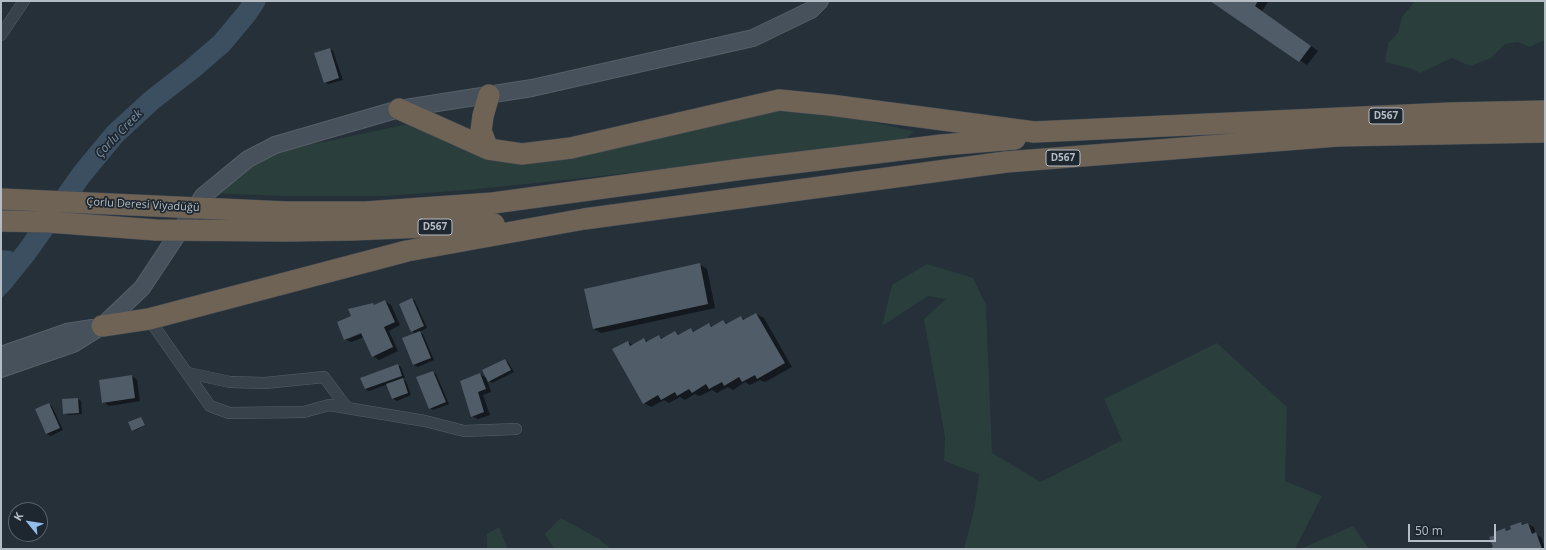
<!DOCTYPE html>
<html>
<head>
<meta charset="utf-8">
<style>
  body { margin:0 }
  #map { position:relative; width:1546px; height:550px; overflow:hidden; background:#253039; font-family:"Open Sans",sans-serif }
  canvas { display:block }
  .frame { position:absolute; inset:0; border:2px solid #b4bdc5; pointer-events:none }
  .north { position:absolute; left:8px; top:502px; width:40px; height:40px; box-sizing:border-box; background:#1e262f; border:1px solid #5a626b; border-radius:50%; rotate:300deg; font-size:11px; font-weight:700; line-height:16px; text-align:center; color:#b4bdc5 }
  .north::after { content:''; display:block; margin:auto; width:14px; height:18px; background:#91beed; clip-path:polygon(50% 0,100% 100%,50% 72%,0 100%) }
  .scale { position:absolute; left:1408px; top:524px; width:88px; height:18px; box-sizing:border-box; border:2px solid #b4bdc5; border-top:0; padding-left:5px; font-size:12px; line-height:14px; white-space:nowrap; color:#b4bdc5; -webkit-text-stroke:3px #1e262f; paint-order:stroke }
</style>
</head>
<body>
<div id="map">
<canvas width="1546" height="550"></canvas>
<div class="frame"></div>
<div class="north">K</div>
<div class="scale">50 m</div>
</div>
<script>
const g = document.querySelector('canvas').getContext('2d');
g.lineJoin = 'round';
function fillPath(path, color) {
  g.fillStyle = color;
  g.fill(path, 'evenodd');
}
function poly(rows) {
  const path = new Path2D();
  for (const r of rows) {
    path.moveTo(r[0], r[1]);
    for (let i = 2; i < r.length; i += 2) path.lineTo(r[i], r[i + 1]);
  }
  return path;
}
function strokePath(path, color, width, dash) {
  g.strokeStyle = color;
  g.lineWidth = width;
  g.lineCap = dash ? 'butt' : 'round';
  g.setLineDash(dash || []);
  g.stroke(path);
}
function write(font, color, halo, rows, align = 'center') {
  g.font = font + ' "Open Sans",sans-serif';
  g.lineWidth = 3.5;
  g.setLineDash([]);
  g.textBaseline = 'middle';
  g.strokeStyle = halo;
  g.fillStyle = color;
  for (const [text, x, y, turn = 0] of rows) {
    g.save();
    g.translate(x, y);
    g.rotate((+turn || 0) * Math.PI / 180);
    g.textAlign = isNaN(turn) ? turn : align;
    if (halo) g.strokeText(text, 0, 0);
    g.fillText(text, 0, 0);
    g.restore();
  }
}
fillPath(poly([
  [1415,1,1545,1,1545,40,1530,47,1518,42,1505,44,1491,58,1470,66,1452,58,1420,73,1412,69,1385,62,1388,43,1398,33,1402,17],
  [768,107,804,108,914,131,905,140,882,144,583,178,468,190,385,196,283,196,212,193,271,150,324,142,413,123,484,159,514,158],
  [927,264,973,278,986,305,992,453,1041,482,1122,440,1104,399,1217,343,1287,407,1285,481,1322,496,1295,549,964,549,975,506,979,474,944,461,945,437,924,319,946,299,928,296,882,326,892,285],
  [561,518,599,539,611,549,554,549,545,534],
  [1353,526,1369,549,1300,549],
  [499,527,508,549,487,549,487,534]
]), '#2a3e3c');
fillPath(poly([
  [1,250,11,251,14,253,18,264,15,283,1,299]
]), '#3c4f61');
fillPath(poly([
  [1212,1,1266,1,1268,2,1262,11,1318,51,1307,65],
  [330,49,333,51,343,80,328,84,324,82],
  [699,264,707,269,715,308,601,333,594,329],
  [412,299,415,301,427,328,419,332,423,334,434,360,418,367,414,365,403,339,416,334,412,331],
  [385,301,391,305,400,325,389,331,398,351,379,360,373,356,364,337,351,342,345,339,373,304,375,305],
  [366,330,366,332,348,339,348,337],
  [756,314,764,318,792,367,765,382,760,380,750,385,745,382,733,390,728,387,717,393,712,390,700,396,695,394,685,400,680,397,669,403,664,400,651,407,644,403,628,342,633,345,644,339,649,342,659,336,663,339,675,332,681,335,691,329,696,332,709,324,713,327,723,321,729,324,741,317,746,320],
  [505,360,508,362,514,372,492,383,487,380,491,392,483,395,490,415,478,419,472,416,480,374,488,379],
  [398,365,401,367,405,378,402,379,406,381,411,395,397,401,393,399,388,384,369,391,365,389],
  [433,372,436,374,449,404,433,410,430,408],
  [132,376,137,380,140,401,109,406,103,402],
  [78,399,81,401,82,414,68,415,64,413],
  [48,404,52,406,63,430,51,436,47,434],
  [141,418,145,425,134,431,133,430],
  [1521,523,1524,525,1528,524,1534,527,1536,534,1541,537,1545,549,1491,549,1494,548,1497,535,1505,529,1508,531]
]), '#0007');
strokePath(poly([
  [1,284,26,253,82,174,115,134,152,100,192,69,222,43,247,13,255,1]
]), '#3c4f61', 21);
fillPath(poly([
  [1210,1,1258,1,1255,6,1311,46,1299,62],
  [330,48,339,78,324,83,314,53],
  [700,263,708,304,593,329,584,289],
  [412,298,424,326,411,332,399,304],
  [385,300,395,322,384,327,393,347,372,357,361,333,344,340,337,322,351,316,348,309,373,303,374,305],
  [756,313,785,363,757,379,755,375,742,382,739,377,724,386,722,382,709,389,706,384,692,393,689,389,677,396,675,392,661,400,658,395,643,404,612,349,628,341,630,346,644,338,646,342,659,335,661,339,675,331,678,335,691,328,693,332,709,323,711,327,723,320,726,324,741,316,743,320],
  [420,331,431,358,413,365,402,338],
  [505,359,511,370,488,382,482,370],
  [398,364,402,376,365,389,360,378],
  [433,371,446,402,429,409,416,377],
  [480,373,486,389,478,392,484,412,471,417,460,381],
  [132,375,135,398,102,403,99,380],
  [403,378,408,393,392,399,386,384],
  [78,398,79,413,63,414,62,399],
  [49,403,60,428,46,434,35,409],
  [141,417,145,425,132,431,128,422],
  [1521,522,1522,525,1528,523,1532,534,1536,532,1542,549,1489,549,1493,547,1489,537,1496,535,1495,532,1505,528,1506,531,1511,529,1510,526]
]), '#505c67');
const street = poly([
  [1,35,24,1],
  [149,319,210,406,229,413,304,412,329,405,425,421,464,431,516,429],
  [188,373,230,382,265,383,324,377,347,408]
]);
const secondary = poly([
  [1,355,67,332,92,328],
  [1,369,73,344,102,326,142,288,203,196,248,159,275,145,399,109,532,88,753,38,811,10,820,1]
]);
const highway = poly([
  [399,109,488,149,522,154,571,148,779,100,830,105,1034,132,1450,113,1545,111],
  [488,149,481,131,483,116,489,95],
  [286,212,366,212,493,203,743,169,942,145,1015,139],
  [285,231,352,230,494,224],
  [102,326,149,319,407,251,584,219,1006,162,1337,136,1545,132]
]);
strokePath(street, '#575f68', 12);
strokePath(secondary, '#575f68', 18);
strokePath(highway, '#444c55', 22);
strokePath(street, '#38424a', 11);
strokePath(secondary, '#47515c', 16);
strokePath(highway, '#6f6356', 21);
const highwayBridge = poly([
  [1,199,286,212],
  [1,221,48,222,156,230,285,231]
]);
strokePath(highwayBridge, '#444c55', 22, []);
strokePath(highwayBridge, '#6f6356', 21);
for (const [x, y, w] of [
  [1386,116,34],
  [1063,158,34],
  [435,227,34]
]) {
  const box = new Path2D();
  box.roundRect(x - w / 2, y - 8, w, 16, 3);
  g.fillStyle = '#1e262f';
  g.fill(box);
  strokePath(box, '#b4bdc5', 1);
}
write('bold 10px', '#b4bdc5', null, [
  ["D567",1386,116],
  ["D567",1063,158],
  ["D567",435,227]
]);
write('11px', '#b4bdc5', '#1e262f', [
  ["Çorlu Deresi Viyadüğü",143,205,3]
]);
write('italic 12px', '#7790a6', '#1e262f', [
  ["Çorlu Creek",119,134,-46]
]);
</script>
</body>
</html>
